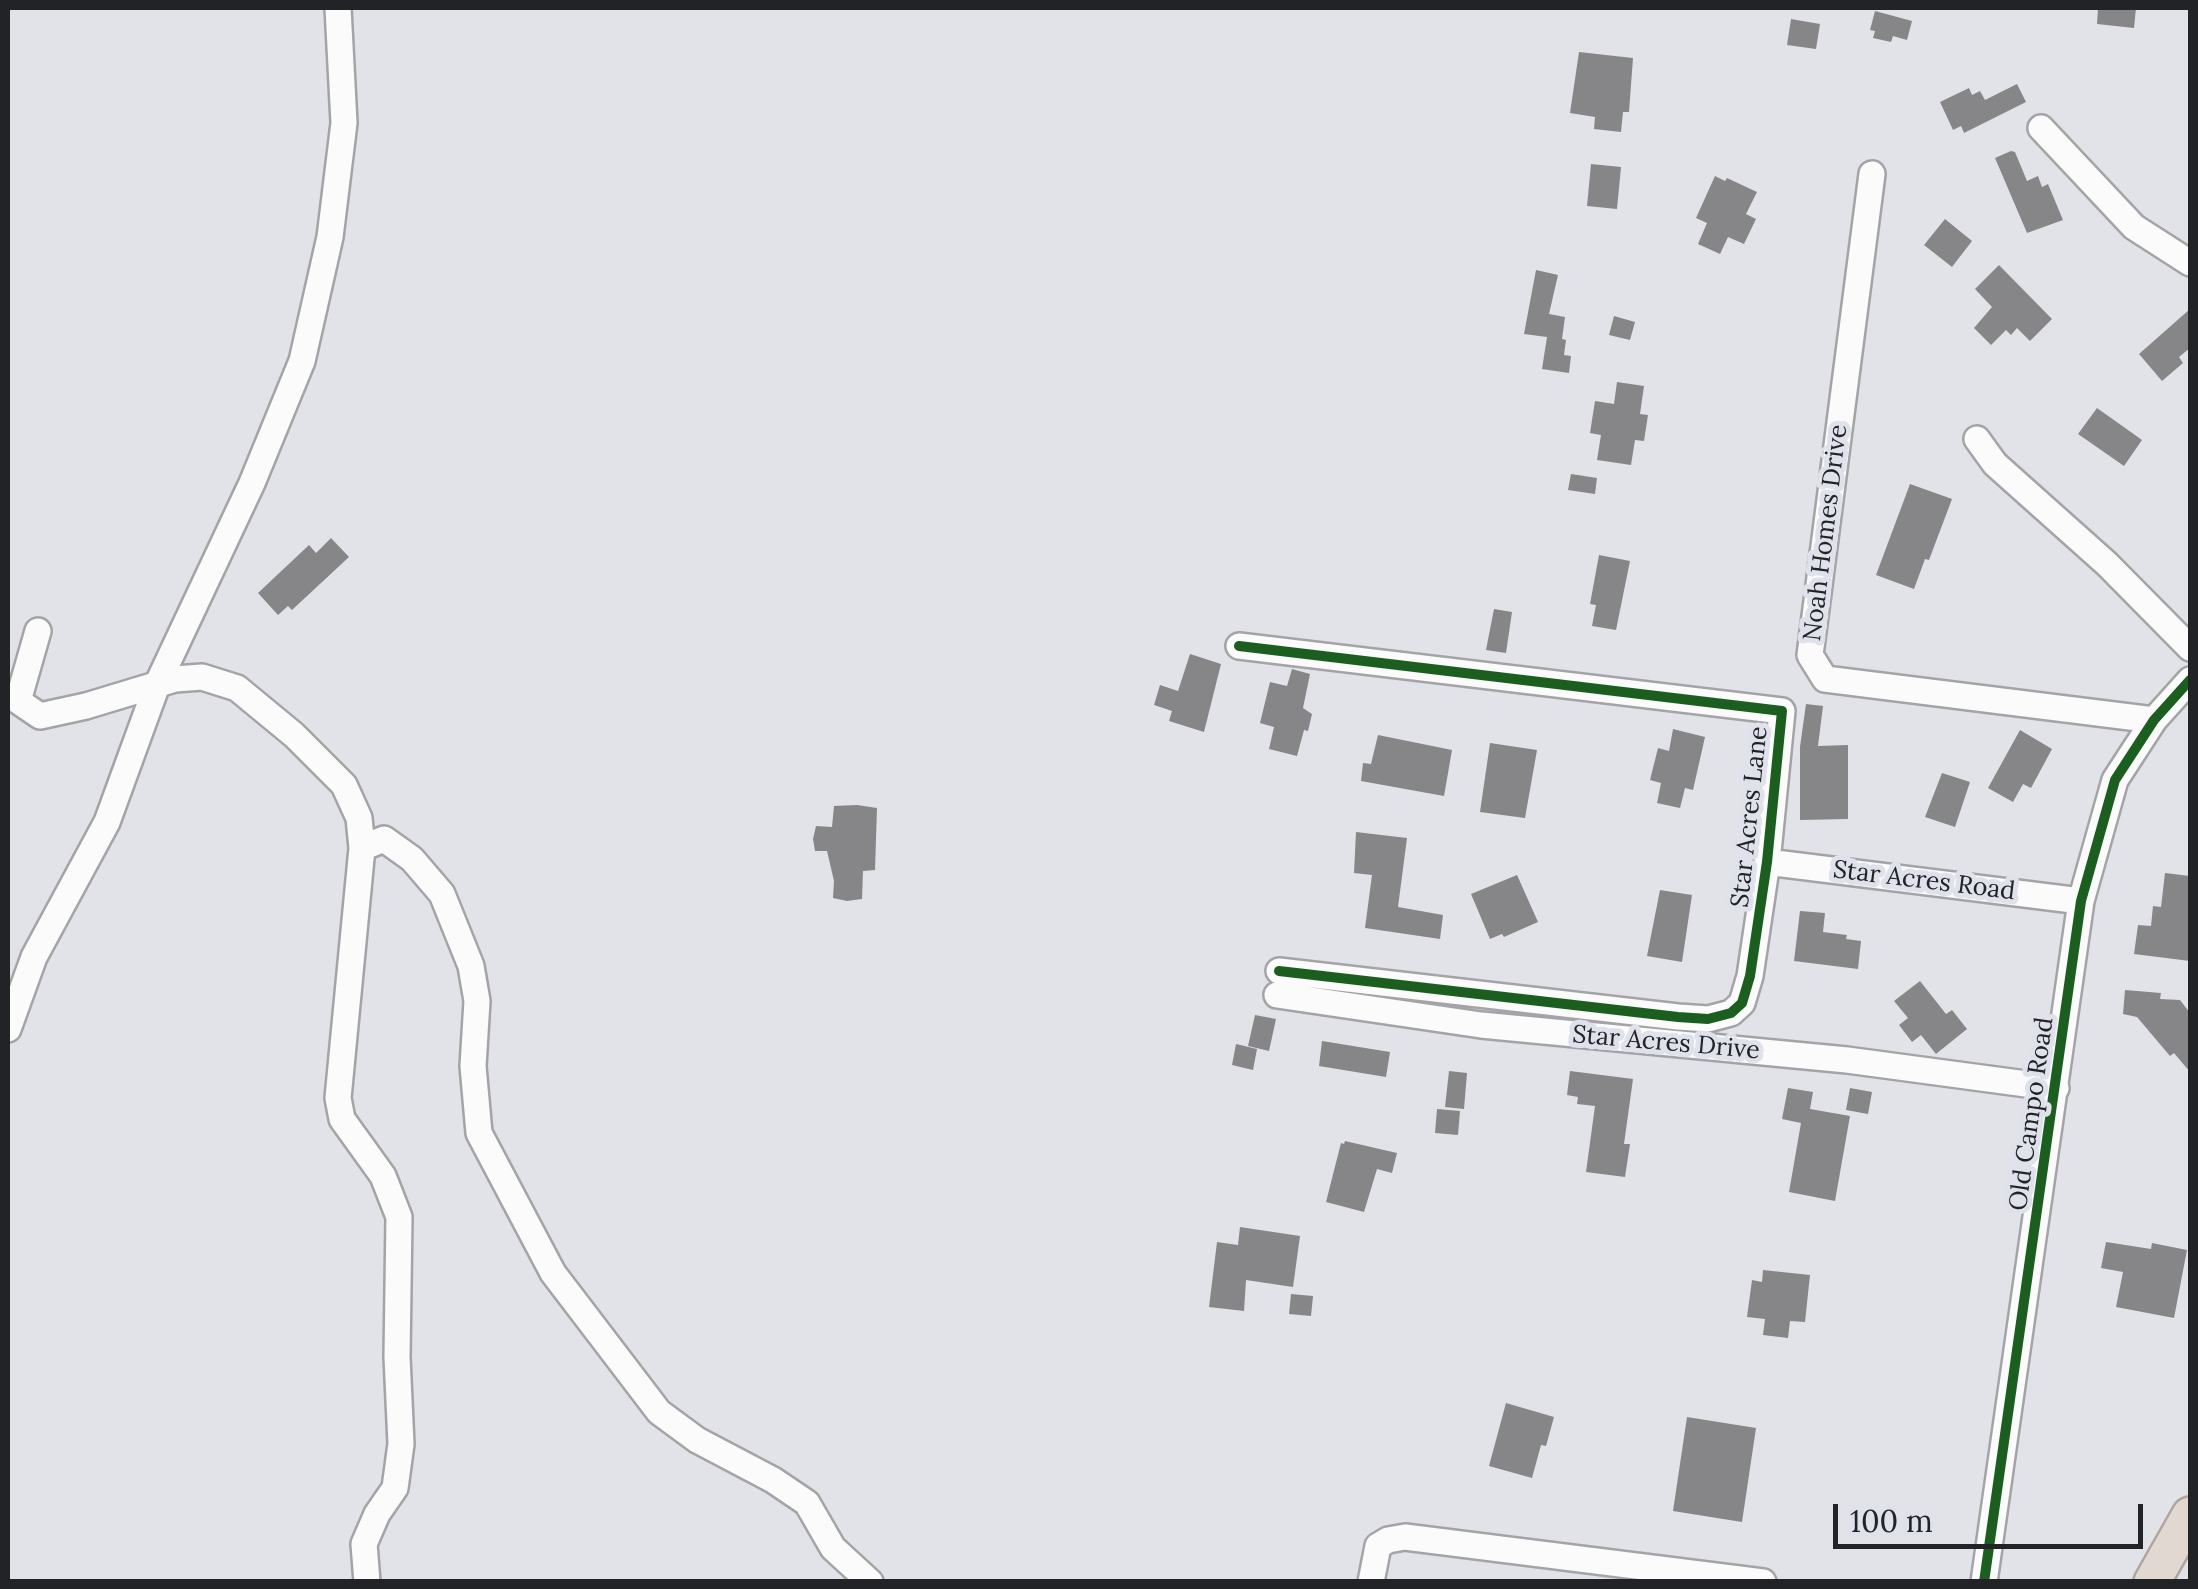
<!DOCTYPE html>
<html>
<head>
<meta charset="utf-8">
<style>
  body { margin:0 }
  #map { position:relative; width:2198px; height:1589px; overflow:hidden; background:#e2e3e8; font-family:Lora,serif }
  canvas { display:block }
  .frame { position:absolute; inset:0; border:10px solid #222327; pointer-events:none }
  .scale { position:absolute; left:1833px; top:1504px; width:310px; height:45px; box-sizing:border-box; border:5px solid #222327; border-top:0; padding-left:12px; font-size:30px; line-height:35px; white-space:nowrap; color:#222327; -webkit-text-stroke:8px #dfe1eb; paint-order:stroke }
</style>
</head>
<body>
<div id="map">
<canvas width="2198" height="1589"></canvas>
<div class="frame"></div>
<div class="scale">100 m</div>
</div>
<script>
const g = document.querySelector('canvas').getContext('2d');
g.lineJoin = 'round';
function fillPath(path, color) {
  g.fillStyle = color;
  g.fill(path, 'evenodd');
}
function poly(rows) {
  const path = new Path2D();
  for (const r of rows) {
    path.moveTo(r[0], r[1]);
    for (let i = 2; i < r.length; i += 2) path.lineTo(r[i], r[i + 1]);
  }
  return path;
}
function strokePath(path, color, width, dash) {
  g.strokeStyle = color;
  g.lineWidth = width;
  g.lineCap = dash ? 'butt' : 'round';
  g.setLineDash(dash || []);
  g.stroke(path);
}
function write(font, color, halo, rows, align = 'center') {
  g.font = font + ' Lora,serif';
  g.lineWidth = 10;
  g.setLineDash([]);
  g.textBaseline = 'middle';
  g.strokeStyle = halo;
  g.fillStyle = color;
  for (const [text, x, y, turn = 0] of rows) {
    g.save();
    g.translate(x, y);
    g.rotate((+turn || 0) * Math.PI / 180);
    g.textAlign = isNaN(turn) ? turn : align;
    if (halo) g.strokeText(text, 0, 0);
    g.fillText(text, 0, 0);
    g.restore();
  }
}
fillPath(poly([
  [2098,8,2136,8,2134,28,2097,24],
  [1875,11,1912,21,1907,40,1893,36,1891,42,1873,38,1875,31,1870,30],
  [1791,19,1820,24,1816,49,1787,45],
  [1579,52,1633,58,1629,112,1623,112,1621,132,1594,129,1595,117,1570,113],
  [2017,84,2026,102,1964,133,1961,126,1953,130,1940,102,1969,88,1972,95,1980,91,1985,100],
  [2011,151,2015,152,2027,181,2038,176,2042,187,2048,184,2063,220,2027,233,1995,158],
  [1591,164,1621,167,1617,209,1587,206],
  [1715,176,1725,181,1727,178,1757,192,1746,214,1756,219,1744,244,1728,237,1720,254,1698,244,1707,223,1696,218],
  [1945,219,1972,241,1952,267,1924,245],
  [1999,265,2052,319,2030,341,2017,328,2011,335,2006,330,1991,345,1974,328,1992,307,1975,289],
  [1536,270,1558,275,1549,314,1565,317,1562,339,1558,338,1566,340,1564,355,1571,356,1569,373,1542,369,1547,337,1524,334],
  [2190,309,2190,348,2179,357,2183,363,2162,381,2139,354],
  [1614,316,1635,322,1630,340,1609,335],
  [1617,382,1644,386,1640,414,1648,415,1644,441,1635,440,1631,465,1597,460,1601,435,1590,433,1595,401,1614,404],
  [2097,408,2142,440,2124,466,2078,434],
  [1571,474,1597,478,1595,494,1568,490],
  [1910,484,1952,499,1929,560,1925,559,1914,589,1876,575],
  [331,538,349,557,292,610,288,606,278,615,258,593,309,545,316,553],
  [1599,555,1630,561,1616,630,1592,626,1596,605,1590,604],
  [1494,609,1512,612,1506,653,1486,650],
  [1190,654,1221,664,1204,732,1169,721,1172,711,1154,705,1160,685,1178,691],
  [1292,669,1310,674,1303,708,1312,714,1308,731,1304,730,1297,756,1269,749,1274,727,1260,723,1270,682,1287,686],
  [1806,704,1823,706,1818,746,1848,745,1848,819,1800,820,1800,747],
  [1673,729,1705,737,1693,790,1685,788,1680,808,1657,803,1661,783,1650,780,1658,748,1669,751],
  [2020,730,2052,749,2031,788,2023,784,2013,802,1988,788],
  [1378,735,1452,750,1444,796,1361,781,1363,763,1371,764],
  [1490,743,1537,750,1525,818,1480,812],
  [1942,773,1970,782,1955,827,1925,817],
  [857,805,877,808,875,870,863,871,862,899,847,901,833,898,834,881,827,851,815,851,813,839,816,826,832,827,834,806],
  [1356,832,1407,838,1398,907,1443,915,1440,939,1365,928,1372,875,1354,873],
  [2165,873,2190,876,2190,961,2134,954,2138,925,2151,926,2153,906,2161,907],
  [1517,875,1538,922,1504,937,1502,934,1490,939,1471,894],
  [1660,890,1692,895,1682,962,1647,956],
  [1800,911,1825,913,1823,932,1847,935,1846,939,1861,941,1858,969,1794,961],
  [1920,981,1946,1014,1952,1010,1967,1029,1936,1054,1921,1035,1912,1042,1899,1025,1908,1018,1894,1001],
  [2125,990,2161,993,2160,999,2180,1000,2190,1013,2190,1072,2174,1053,2170,1056,2137,1017,2123,1014],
  [1255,1015,1276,1019,1269,1051,1248,1046],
  [1322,1041,1390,1052,1386,1077,1319,1066],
  [1236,1044,1257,1049,1253,1070,1232,1065],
  [1449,1071,1467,1073,1464,1109,1445,1107],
  [1570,1071,1633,1079,1624,1144,1630,1144,1625,1177,1586,1172,1595,1106,1577,1104,1578,1097,1567,1095],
  [1788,1088,1813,1092,1810,1109,1850,1116,1835,1201,1789,1192,1801,1123,1782,1119],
  [1850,1088,1872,1092,1868,1114,1846,1110],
  [1437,1109,1460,1111,1458,1135,1435,1133],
  [1345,1141,1397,1153,1392,1173,1377,1169,1364,1212,1326,1202,1341,1143,1344,1144],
  [1240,1227,1300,1236,1293,1287,1246,1280,1244,1311,1209,1307,1217,1242,1238,1245],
  [2106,1242,2151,1249,2152,1243,2187,1250,2174,1318,2116,1307,2123,1272,2101,1268],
  [1763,1270,1810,1275,1805,1322,1790,1321,1788,1338,1763,1335,1765,1319,1747,1317,1752,1280,1762,1282],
  [1291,1294,1313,1296,1311,1316,1289,1314],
  [1506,1403,1554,1417,1546,1446,1541,1445,1532,1478,1489,1466],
  [1687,1417,1756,1428,1742,1522,1673,1511]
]), '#868689');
const minor = poly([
  [2041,128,2134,227,2190,263],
  [1872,174,1810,655,1825,679,2154,720],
  [1977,439,1995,464,2107,564,2190,648],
  [38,631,18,701,40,716,86,706,175,679,202,677,237,688,294,735,344,785,359,818,362,848,338,1098,342,1119,383,1176,399,1217,397,1357,401,1444,395,1488,377,1514,364,1544,367,1582],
  [1239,646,1782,711,1767,862,1750,976,1742,1003,1731,1013,1708,1019,1678,1017,1279,971],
  [362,848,384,839,412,859,442,894,471,966,477,1001,473,1066,479,1133,553,1273,659,1412,697,1440,773,1480,807,1503,833,1548,870,1582],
  [1767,862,2081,901],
  [1277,995,1481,1025,1847,1060,2056,1088],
  [8,1029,34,957,107,822,157,685,252,483,302,361,330,237,344,123,338,8],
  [1371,1582,1378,1546,1388,1540,1405,1537,1763,1582],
  [1984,1582,2081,901,2115,780,2154,720,2190,680]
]);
const highway = poly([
  [2152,1582,2190,1515]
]);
strokePath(minor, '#a4a4a8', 30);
strokePath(highway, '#ada59e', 40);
strokePath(minor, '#fbfbfc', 25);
strokePath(highway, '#e1d9d1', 35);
strokePath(poly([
  [1239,646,1782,711,1767,862,1750,976,1742,1003,1731,1013,1708,1019,1678,1017,1279,971],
  [1984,1582,2081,901,2115,780,2154,720,2190,680]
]), '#1b5e20', 10);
write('25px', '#222327', '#dfe1eb', [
  ["Noah Homes Drive",1826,533,-83],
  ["Star Acres Lane",1750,817,-84],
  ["Star Acres Road",1924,881,7],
  ["Star Acres Drive",1666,1043,5],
  ["Old Campo Road",2032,1114,-82]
]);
</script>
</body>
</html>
